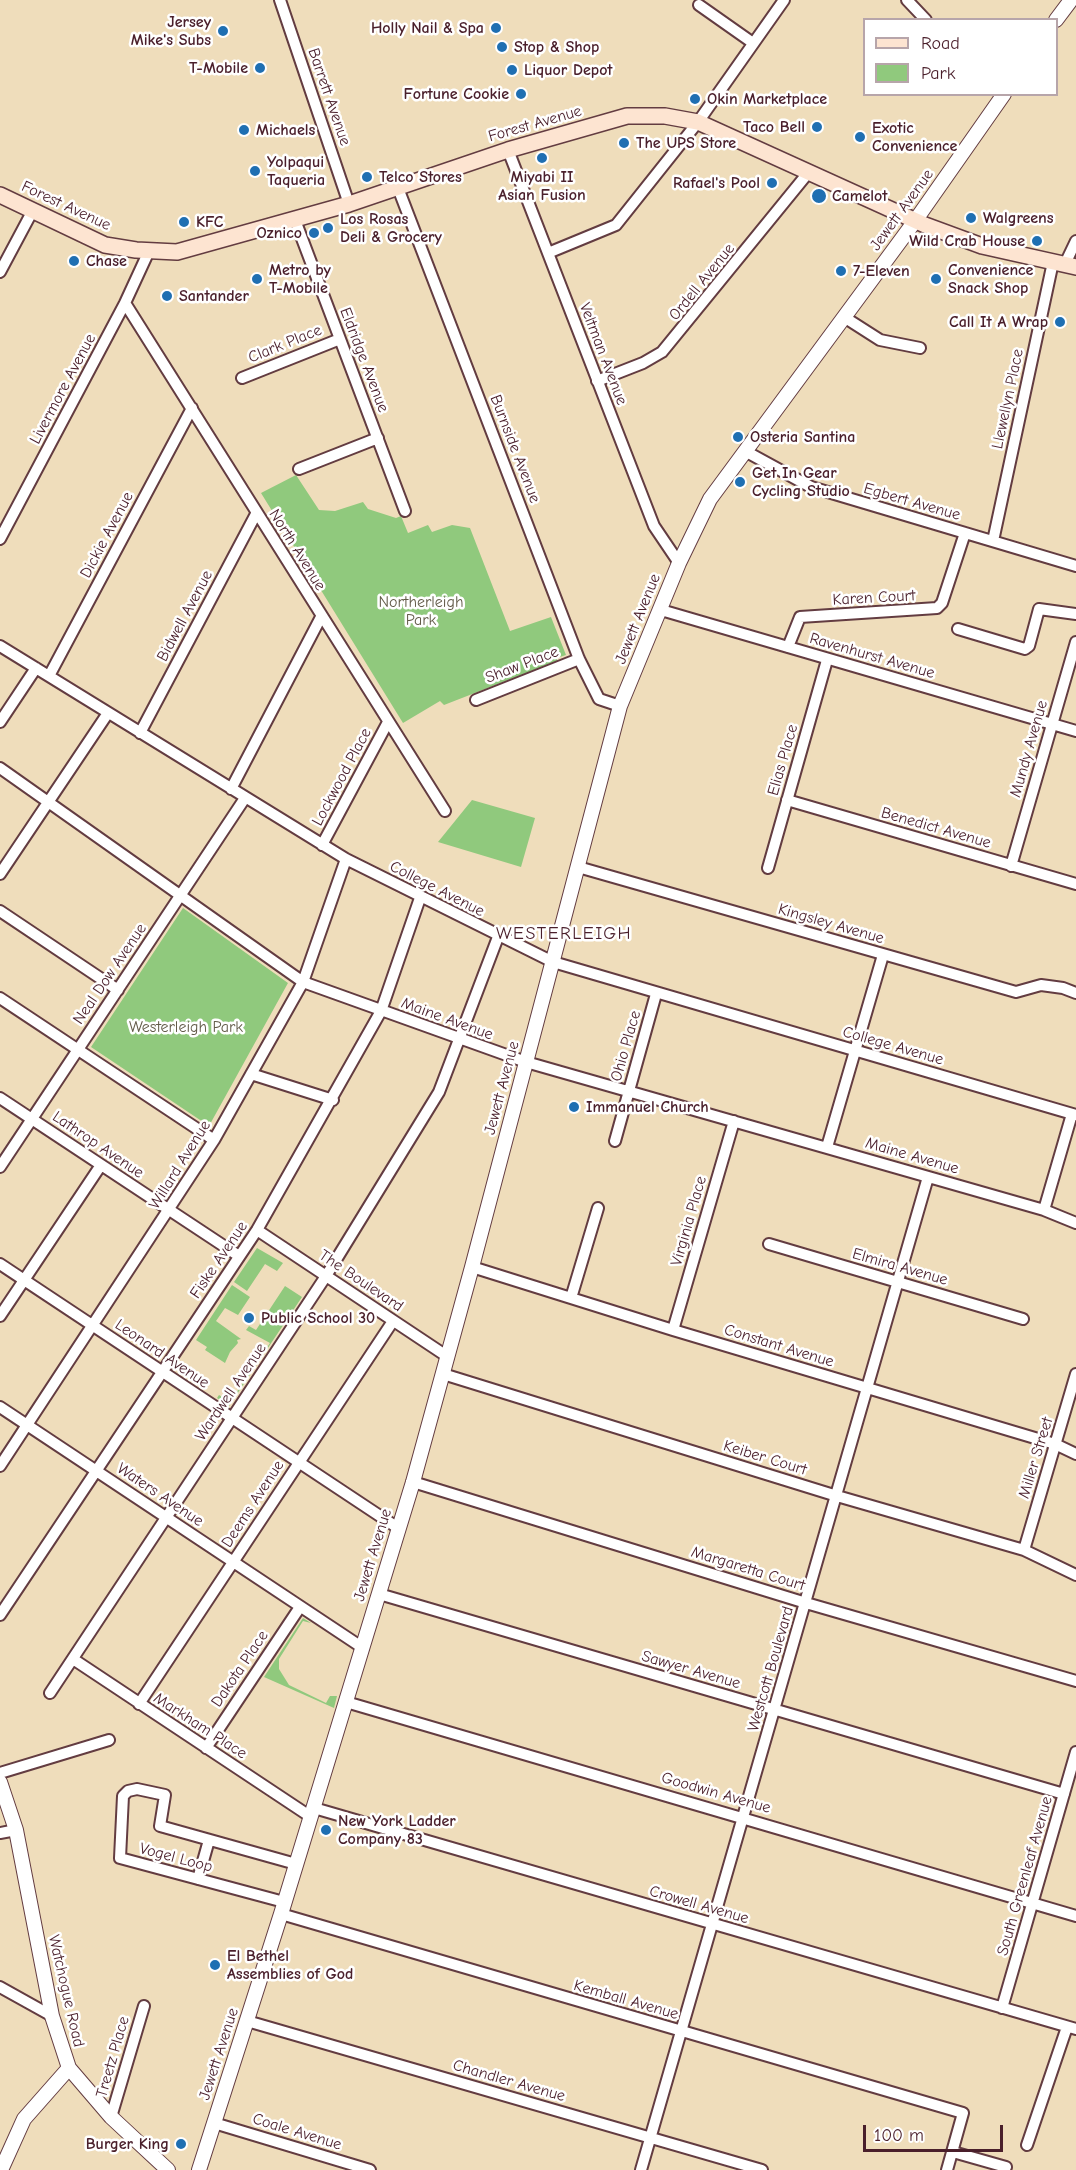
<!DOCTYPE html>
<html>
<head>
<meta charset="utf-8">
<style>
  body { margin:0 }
  #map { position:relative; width:1076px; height:2170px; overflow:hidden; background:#efddbb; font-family:"Comic Neue",sans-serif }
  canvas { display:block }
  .legend { position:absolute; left:863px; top:18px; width:195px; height:78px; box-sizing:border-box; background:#fff; border:2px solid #b7a5aa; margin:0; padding:8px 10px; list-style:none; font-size:18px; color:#4a1f2b }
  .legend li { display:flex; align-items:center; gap:12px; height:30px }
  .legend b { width:30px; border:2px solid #b7a5aa }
  .scale { position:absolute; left:863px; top:2125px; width:140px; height:27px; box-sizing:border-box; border:3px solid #4a1f2b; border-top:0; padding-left:8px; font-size:18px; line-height:21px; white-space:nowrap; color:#4a1f2b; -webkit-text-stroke:4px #fff; paint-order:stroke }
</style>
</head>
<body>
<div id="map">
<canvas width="1076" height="2170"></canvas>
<ul class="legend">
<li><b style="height:8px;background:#fde4d1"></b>Road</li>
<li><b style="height:16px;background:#90c97d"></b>Park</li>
</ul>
<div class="scale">100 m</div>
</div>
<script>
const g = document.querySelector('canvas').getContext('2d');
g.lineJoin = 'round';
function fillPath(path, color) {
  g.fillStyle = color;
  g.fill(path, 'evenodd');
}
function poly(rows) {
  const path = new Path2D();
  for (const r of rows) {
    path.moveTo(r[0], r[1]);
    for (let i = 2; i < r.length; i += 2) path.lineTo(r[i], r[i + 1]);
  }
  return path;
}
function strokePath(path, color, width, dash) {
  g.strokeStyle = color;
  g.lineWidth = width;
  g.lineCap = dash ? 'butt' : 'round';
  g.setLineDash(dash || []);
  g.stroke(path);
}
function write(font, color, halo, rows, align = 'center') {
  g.font = font + ' "Comic Neue",sans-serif';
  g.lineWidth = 5;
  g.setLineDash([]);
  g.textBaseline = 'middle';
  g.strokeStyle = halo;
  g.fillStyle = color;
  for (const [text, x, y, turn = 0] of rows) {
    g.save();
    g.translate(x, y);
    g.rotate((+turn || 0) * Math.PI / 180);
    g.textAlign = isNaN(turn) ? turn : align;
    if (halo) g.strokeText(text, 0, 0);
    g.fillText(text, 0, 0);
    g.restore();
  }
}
fillPath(poly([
  [296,475,319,510,335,511,363,502,368,509,396,518,401,516,408,533,428,525,432,532,452,525,470,528,510,631,551,617,566,655,557,658,557,661,444,705,440,701,403,723,261,493],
  [472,800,535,818,521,867,438,842],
  [183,908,288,983,209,1126,91,1047],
  [257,1248,283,1263,277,1271,265,1264,247,1291,234,1282],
  [232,1285,250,1297,238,1315,225,1308,216,1321,241,1339,237,1340,238,1343,230,1352,225,1363,205,1350,207,1347,196,1340],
  [285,1286,302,1297,229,1406,217,1398,219,1395,230,1402,270,1343,246,1330,249,1326,256,1330],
  [303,1618,311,1623,303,1621,279,1659,279,1669,289,1685,322,1701,326,1703,330,1696,337,1696,334,1708,264,1677]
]), '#90c97d');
const minor = poly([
  [280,0,349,204],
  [907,0,926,20],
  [699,5,753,43],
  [508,150,654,526,679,563],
  [398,188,579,659,599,699,620,706],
  [295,220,405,511],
  [548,253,616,225,698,122,784,0],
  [1065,264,1076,241],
  [0,272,32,212],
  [125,303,445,811],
  [844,317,880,340,920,348],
  [242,378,340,339],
  [597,381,643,363,662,352,808,173],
  [745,451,811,487,1076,566],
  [299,469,378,438],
  [0,539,125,303,149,251],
  [993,541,1053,262],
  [661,610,1076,731],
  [958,629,1025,649,1029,646,1039,609,1076,614],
  [0,646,346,859,553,962,1076,1115],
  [788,647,800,617,937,608,942,603,965,533],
  [49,676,192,408],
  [476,700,579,659],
  [0,722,36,668],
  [140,733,256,514],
  [0,768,303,982,526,1062,1044,1210,1076,1223],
  [231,789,321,617],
  [787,800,1076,884],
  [322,845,388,722],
  [1011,866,1076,642],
  [578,867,1016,992,1041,985,1063,988,1076,993],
  [768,868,827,660],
  [0,874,108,713],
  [0,911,118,990],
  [0,998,214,1140],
  [251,1074,333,1100],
  [0,1098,239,1256],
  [615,1141,656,994],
  [827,1147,883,955],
  [0,1167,245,798],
  [1044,1210,1072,1114],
  [257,1230,448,1357],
  [769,1244,1023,1319],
  [0,1264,398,1528],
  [472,1267,673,1330,1055,1444,1076,1454],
  [571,1298,598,1208],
  [0,1316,101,1165],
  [673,1330,734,1121],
  [443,1374,837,1496,1024,1550,1076,1575],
  [0,1407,363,1648],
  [0,1466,214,1140,303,982,346,859],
  [413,1482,806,1603,1076,1681],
  [1024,1550,1076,1374],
  [379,1594,1064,1794],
  [0,1615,257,1230,381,1011,420,898],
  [73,1659,311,1817],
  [50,1693,326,1276,439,1092,498,937],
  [346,1702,1076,1916],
  [139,1704,393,1321],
  [206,1748,300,1607],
  [0,1773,109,1740],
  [314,1808,1076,2029],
  [0,1833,16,1830],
  [198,1879,209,1840],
  [284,1902,120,1858,123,1796,128,1791,137,1789,165,1795,160,1826,296,1864],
  [281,1914,963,2113,947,2170],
  [0,1987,52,2016],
  [1002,2008,1076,1752],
  [247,2021,762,2170],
  [111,2117,144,2006],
  [214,2123,370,2170],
  [1027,2145,1067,2027],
  [953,2152,1006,2167],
  [641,2170,928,1177]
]);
const tertiary = poly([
  [1056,20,1071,0],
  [0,1782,16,1830,52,2016,69,2068,111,2117,168,2170],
  [1,2170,24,2119,69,2068],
  [199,2170,281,1914,413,1482,472,1267,620,706,679,563,710,499,915,221,1004,94]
]);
const secondary = poly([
  [0,195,105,245,136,250,177,252,349,204,508,150,627,116,665,116,698,122,925,225,982,246,1076,267]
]);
strokePath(minor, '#633c41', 14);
strokePath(tertiary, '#633c41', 16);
strokePath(secondary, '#633c41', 18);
strokePath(minor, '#fff', 10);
strokePath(tertiary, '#fff', 14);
strokePath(secondary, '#fde4d1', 15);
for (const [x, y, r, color] of [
  [496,28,6,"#1f6fb2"],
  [223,31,6,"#1f6fb2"],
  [502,47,6,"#1f6fb2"],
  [260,68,6,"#1f6fb2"],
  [512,70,6,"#1f6fb2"],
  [521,94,6,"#1f6fb2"],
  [695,99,6,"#1f6fb2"],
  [817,127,6,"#1f6fb2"],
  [244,130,6,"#1f6fb2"],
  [860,137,6,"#1f6fb2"],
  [624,143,6,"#1f6fb2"],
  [542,158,6,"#1f6fb2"],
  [255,171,6,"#1f6fb2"],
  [367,177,6,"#1f6fb2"],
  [772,183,6,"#1f6fb2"],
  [819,196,8,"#1f6fb2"],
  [971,218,6,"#1f6fb2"],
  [184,222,6,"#1f6fb2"],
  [328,228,6,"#1f6fb2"],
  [314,233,6,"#1f6fb2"],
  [1037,241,6,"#1f6fb2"],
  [74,261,6,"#1f6fb2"],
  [841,271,6,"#1f6fb2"],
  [257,279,6,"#1f6fb2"],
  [936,279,6,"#1f6fb2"],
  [167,296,6,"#1f6fb2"],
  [1060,322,6,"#1f6fb2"],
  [738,437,6,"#1f6fb2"],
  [740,482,6,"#1f6fb2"],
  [574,1107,6,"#1f6fb2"],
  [249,1318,6,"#1f6fb2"],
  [326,1830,6,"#1f6fb2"],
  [215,1965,6,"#1f6fb2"],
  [181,2144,6,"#1f6fb2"]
]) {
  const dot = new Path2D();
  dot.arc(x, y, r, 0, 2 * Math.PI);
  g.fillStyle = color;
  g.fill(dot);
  strokePath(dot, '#fff', 2);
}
write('bold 16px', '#4a1f2b', '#fff', [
  ["Jersey",211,22,"right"],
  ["Mike's Subs",211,40,"right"],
  ["Holly Nail & Spa",484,28,"right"],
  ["Stop & Shop",514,47],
  ["T-Mobile",248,68,"right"],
  ["Liquor Depot",524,70],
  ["Fortune Cookie",509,94,"right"],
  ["Okin Marketplace",707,99],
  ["Taco Bell",805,127,"right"],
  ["Exotic",872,128],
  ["Convenience",872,146],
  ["Michaels",256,130],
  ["The UPS Store",636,143],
  ["Yolpaqui",267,162],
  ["Taqueria",267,180],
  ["Telco Stores",379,177],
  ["Miyabi II",542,177,"center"],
  ["Asian Fusion",542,195,"center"],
  ["Rafael's Pool",760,183,"right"],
  ["Camelot",832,196],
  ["Walgreens",983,218],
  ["Los Rosas",340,219],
  ["Deli & Grocery",340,237],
  ["KFC",196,222],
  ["Oznico",302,233,"right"],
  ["Wild Crab House",1025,241,"right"],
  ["Chase",86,261],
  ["Metro by",269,270],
  ["T-Mobile",269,288],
  ["Convenience",948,270],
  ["Snack Shop",948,288],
  ["7-Eleven",853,271],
  ["Santander",179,296],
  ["Call It A Wrap",1048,322,"right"],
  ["Osteria Santina",750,437],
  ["Get In Gear",752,473],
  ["Cycling Studio",752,491],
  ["Immanuel Church",586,1107],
  ["Public School 30",261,1318],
  ["New York Ladder",338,1821],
  ["Company 83",338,1839],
  ["El Bethel",227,1956],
  ["Assemblies of God",227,1974],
  ["Burger King",169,2144,"right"]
], 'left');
write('16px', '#4a1f2b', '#fff', [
  ["Barrett Avenue",329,97,71],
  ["Forest Avenue",535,124,-16],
  ["Forest Avenue",66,206,25],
  ["Jewett Avenue",902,210,-54],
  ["Ordell Avenue",702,282,-51],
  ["Clark Place",285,344,-22],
  ["Veltman Avenue",603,354,69],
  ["Eldridge Avenue",364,360,69],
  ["Livermore Avenue",63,389,-62],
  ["Llewellyn Place",1008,399,-78],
  ["Burnside Avenue",515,449,69],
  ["Egbert Avenue",912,502,16],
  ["Dickie Avenue",107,535,-62],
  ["North Avenue",297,550,58],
  ["Karen Court",874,598,-3],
  ["Bidwell Avenue",185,616,-62],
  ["Jewett Avenue",638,619,-68],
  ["Ravenhurst Avenue",872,656,16],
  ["Shaw Place",522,665,-21],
  ["Mundy Avenue",1029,749,-74],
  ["Elias Place",783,760,-74],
  ["Lockwood Place",342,777,-62],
  ["Benedict Avenue",936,828,16],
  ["College Avenue",437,889,27],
  ["Kingsley Avenue",831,924,16],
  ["Neal Dow Avenue",110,974,-56],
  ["Maine Avenue",447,1019,20],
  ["Ohio Place",626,1046,-74],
  ["College Avenue",893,1046,16],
  ["Jewett Avenue",502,1088,-75],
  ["Lathrop Avenue",98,1145,34],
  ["Maine Avenue",912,1156,16],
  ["Willard Avenue",180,1165,-58],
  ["Virginia Place",689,1221,-74],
  ["Fiske Avenue",219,1260,-56],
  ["Elmira Avenue",900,1267,16],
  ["The Boulevard",361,1281,34],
  ["Constant Avenue",779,1346,17],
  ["Leonard Avenue",162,1354,34],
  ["Wardwell Avenue",231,1392,-56],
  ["Keiber Court",765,1458,17],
  ["Miller Street",1036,1458,-73],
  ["Waters Avenue",160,1495,34],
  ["Deems Avenue",253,1504,-57],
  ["Jewett Avenue",373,1555,-73],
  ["Margaretta Court",748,1569,17],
  ["Dakota Place",240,1669,-56],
  ["Westcott Boulevard",771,1669,-74],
  ["Sawyer Avenue",691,1670,16],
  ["Markham Place",200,1726,33],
  ["Goodwin Avenue",716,1793,16],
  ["Vogel Loop",176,1858,15],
  ["South Greenleaf Avenue",1025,1876,-74],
  ["Crowell Avenue",699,1905,16],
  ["Watchogue Road",66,1991,77],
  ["Kemball Avenue",626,2000,16],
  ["Jewett Avenue",219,2054,-72],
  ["Treetz Place",113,2057,-74],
  ["Chandler Avenue",509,2081,16],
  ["Coale Avenue",297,2132,17]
]);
write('16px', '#625a48', '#fff', [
  ["Northerleigh",421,602],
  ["Park",421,620],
  ["Westerleigh Park",186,1027]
]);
g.letterSpacing = '1.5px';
write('18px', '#4a1f2b', '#fff', [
  ["WESTERLEIGH",564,934]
]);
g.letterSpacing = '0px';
</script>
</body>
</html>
